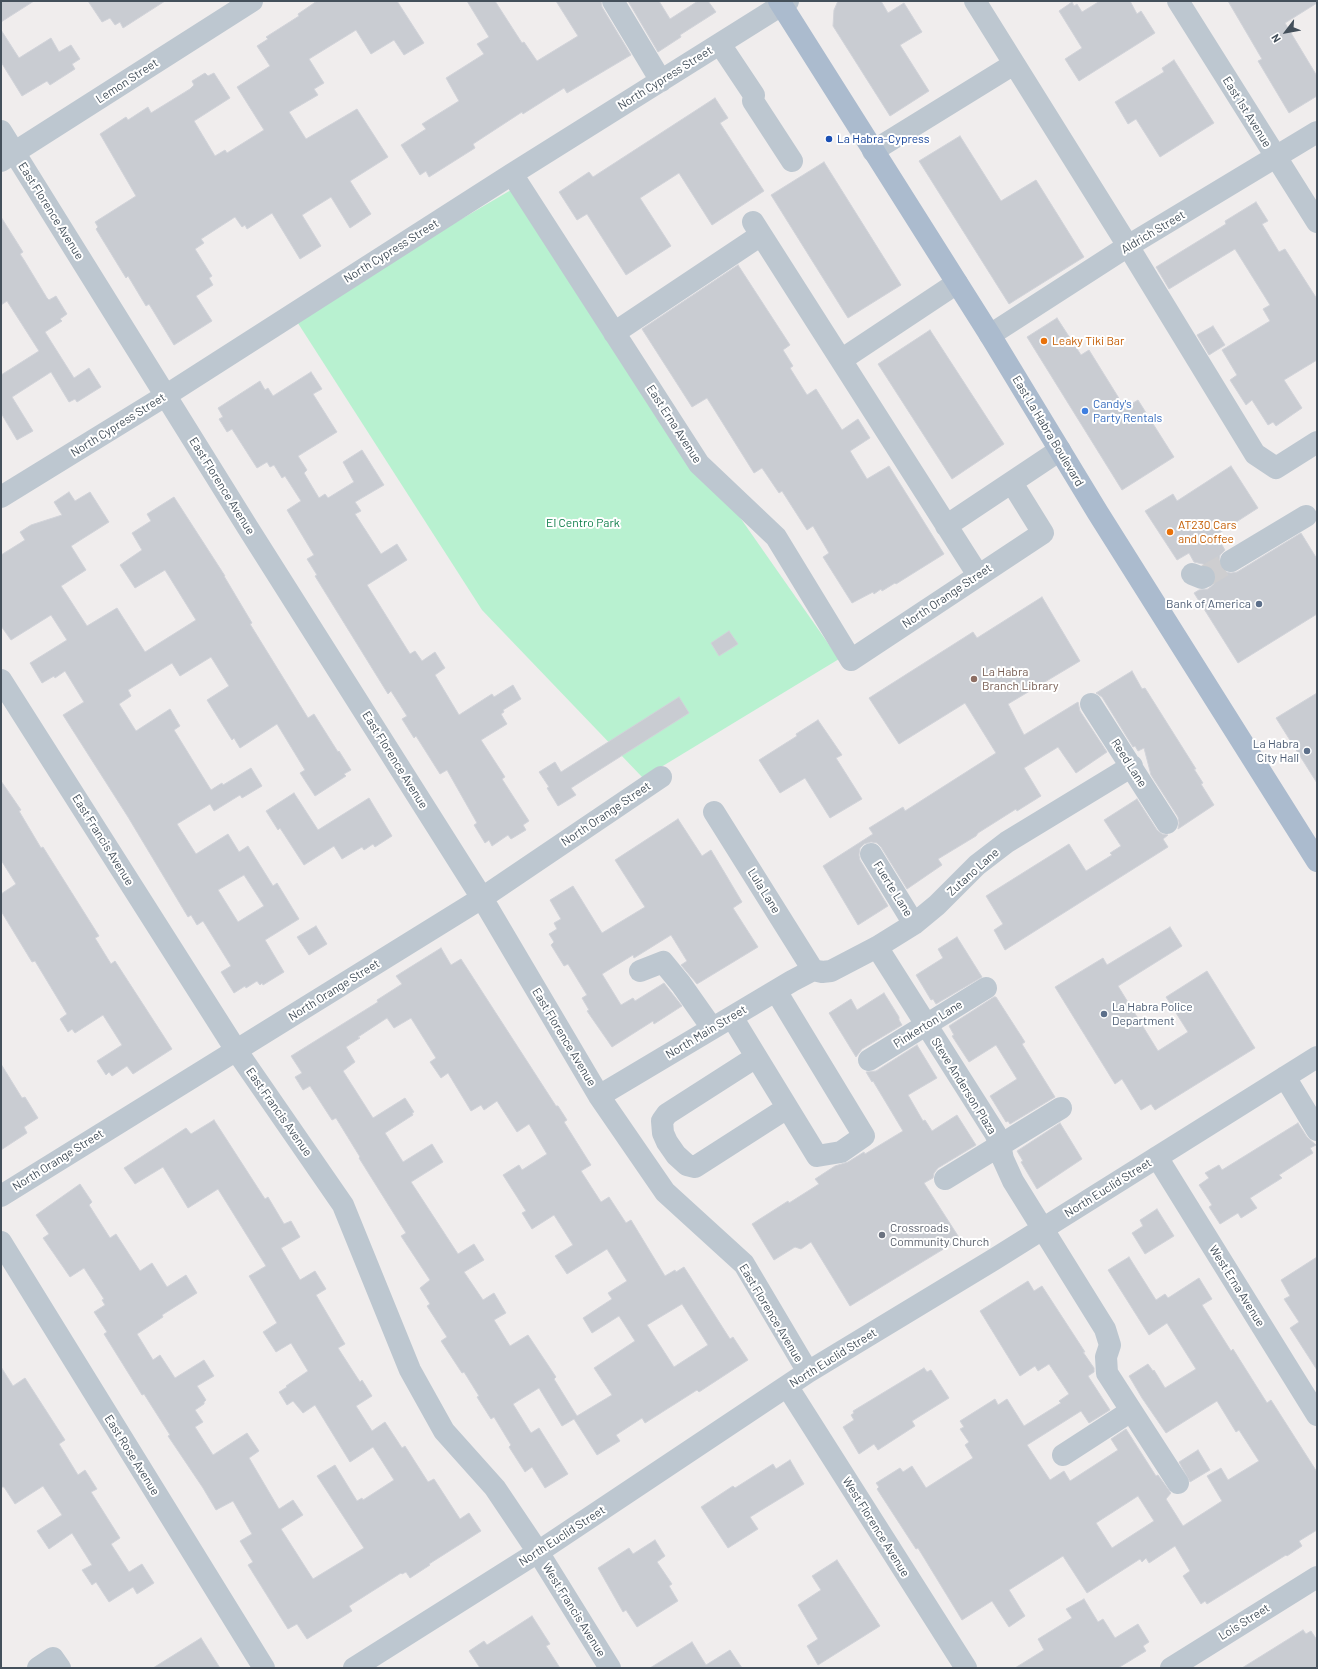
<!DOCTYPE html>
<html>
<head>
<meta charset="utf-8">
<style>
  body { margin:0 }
  #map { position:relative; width:1318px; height:1669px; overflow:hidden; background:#f0eded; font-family:Barlow,sans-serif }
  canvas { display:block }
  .frame { position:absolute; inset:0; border:2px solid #44505b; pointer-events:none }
  .north { position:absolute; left:1266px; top:12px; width:40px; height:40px; -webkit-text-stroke:3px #fff; paint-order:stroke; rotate:238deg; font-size:11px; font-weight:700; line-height:16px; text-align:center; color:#44505b }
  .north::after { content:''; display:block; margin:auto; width:14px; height:18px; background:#44505b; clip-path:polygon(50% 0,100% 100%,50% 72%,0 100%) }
</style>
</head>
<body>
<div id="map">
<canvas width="1318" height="1669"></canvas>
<div class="frame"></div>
<div class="north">N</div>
</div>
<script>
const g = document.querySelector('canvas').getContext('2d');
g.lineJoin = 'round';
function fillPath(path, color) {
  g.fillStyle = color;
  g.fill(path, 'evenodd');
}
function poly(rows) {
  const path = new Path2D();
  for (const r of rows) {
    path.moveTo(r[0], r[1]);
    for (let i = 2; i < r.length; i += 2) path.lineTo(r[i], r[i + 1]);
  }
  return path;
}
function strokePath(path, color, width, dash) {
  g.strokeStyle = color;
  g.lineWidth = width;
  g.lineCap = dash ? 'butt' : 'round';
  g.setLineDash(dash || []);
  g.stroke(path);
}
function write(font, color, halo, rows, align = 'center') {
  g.font = font + ' Barlow,sans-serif';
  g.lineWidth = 4;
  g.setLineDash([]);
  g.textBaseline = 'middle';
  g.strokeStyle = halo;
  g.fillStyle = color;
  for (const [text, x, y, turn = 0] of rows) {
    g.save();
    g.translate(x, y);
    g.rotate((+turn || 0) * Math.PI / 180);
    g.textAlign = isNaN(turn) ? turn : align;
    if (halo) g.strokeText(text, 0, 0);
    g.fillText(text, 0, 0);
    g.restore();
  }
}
fillPath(poly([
  [511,190,839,659,643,778,482,610,294,317]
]), '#b8f1d0');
const building = poly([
  [1,1,34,1,1,22,1,1],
  [88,1,165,1,123,28,120,22,115,25,110,18,102,22,88,1],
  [317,1,397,1,424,43,404,55,394,40,371,54,356,30,309,59,324,83,314,89,318,95,289,112,306,139,357,109,388,157,350,181,371,214,350,228,331,197,302,215,321,246,300,259,272,213,247,229,245,225,242,227,235,217,201,239,204,243,195,249,212,276,209,278,213,285,196,296,212,321,174,345,149,304,146,306,128,276,126,278,96,229,98,227,95,222,136,196,100,134,126,117,128,120,148,107,151,113,190,89,194,85,192,81,205,73,208,76,214,73,230,98,194,121,215,156,225,150,227,153,264,130,237,87,270,66,257,46,268,39,266,37,299,16,298,14,317,1],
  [467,1,495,1,522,43,524,42,537,61,578,36,556,1,601,1,602,7,631,55,567,93,564,88,526,112,523,114,522,112,473,144,475,148,429,177,426,171,420,175,401,145,426,129,422,124,459,101,446,78,484,54,477,44,489,37,467,1],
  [628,1,659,1,670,19,698,1,708,1,716,12,680,35,681,37,658,52,628,1],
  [838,1,881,1,888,13,904,3,922,32,900,45,929,91,890,116,833,26,834,10,838,1],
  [1100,1,1130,1,1137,14,1141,11,1155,33,1079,81,1065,59,1082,48,1059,11,1072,2,1074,6,1077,4,1082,12,1100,1],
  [1228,1,1317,1,1317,3,1285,23,1317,76,1317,96,1289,113,1258,61,1262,59,1228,1],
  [1,30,19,58,51,38,59,52,71,45,80,59,72,64,75,69,50,85,47,81,22,96,1,62,1,30],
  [1174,60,1214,123,1160,157,1136,119,1128,124,1115,102,1164,72,1162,68,1174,60],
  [715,98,728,118,720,123,764,191,712,225,679,173,640,198,671,246,626,275,587,214,577,220,559,192,589,172,593,177,715,98],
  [960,136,1001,201,1036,180,1084,257,1009,304,919,161,960,136],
  [824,162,901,285,848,318,771,195,824,162],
  [1256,202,1268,221,1262,224,1279,252,1285,249,1317,299,1317,360,1284,380,1302,408,1276,426,1273,422,1268,425,1252,400,1246,405,1230,380,1237,375,1222,350,1270,321,1263,309,1270,305,1235,249,1169,289,1156,267,1226,224,1225,221,1256,202],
  [1,217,23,252,20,254,24,260,47,298,49,300,56,296,67,314,60,319,62,321,45,332,74,378,89,368,101,387,77,402,75,399,69,402,51,372,12,397,33,431,17,440,1,413,1,375,39,351,7,301,1,305,1,217],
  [738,265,790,345,783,350,793,366,790,368,807,395,816,389,842,430,858,419,870,438,850,451,867,479,889,466,944,554,896,584,895,583,882,591,881,589,874,594,873,592,852,603,823,557,829,553,813,526,807,530,782,491,779,493,762,468,754,473,707,398,692,407,642,329,738,265],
  [1057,318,1081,355,1089,350,1125,408,1138,400,1174,457,1122,490,1027,337,1057,318],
  [1213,326,1225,345,1209,355,1197,335,1213,326],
  [930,330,1004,444,952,479,878,364,930,330],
  [311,372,322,389,313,394,337,432,298,456,307,470,304,473,319,498,325,494,328,498,354,482,343,462,362,450,384,485,355,502,361,511,355,514,381,554,397,544,407,560,367,585,410,654,415,651,422,661,435,652,445,668,435,675,459,715,492,694,494,697,513,685,521,699,503,710,504,712,501,714,507,724,481,740,505,777,502,779,529,821,523,825,526,830,511,839,508,835,492,846,489,840,485,843,474,825,477,823,447,770,440,774,416,736,414,738,402,719,407,716,391,691,388,694,315,576,317,575,307,559,314,555,287,510,301,501,285,476,282,478,274,465,270,467,267,462,257,468,232,429,227,432,219,419,223,417,218,408,260,381,265,390,268,388,273,396,311,372],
  [1231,466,1258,508,1216,535,1225,550,1220,555,1219,561,1221,568,1225,572,1231,573,1237,572,1301,533,1317,559,1317,614,1238,663,1194,593,1199,590,1208,589,1214,584,1216,577,1215,571,1211,566,1194,562,1189,553,1177,560,1145,511,1173,494,1177,501,1231,466],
  [69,492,75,501,90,492,109,522,71,546,86,570,61,586,87,626,117,608,145,652,196,620,165,570,135,588,120,565,142,550,132,533,151,521,147,514,174,497,225,576,224,576,252,623,250,624,308,718,314,714,338,752,339,751,351,770,344,774,346,776,315,796,300,773,305,770,277,724,240,748,234,738,232,740,207,700,229,686,211,657,180,676,172,663,128,690,131,696,119,704,136,731,170,709,180,726,174,730,211,790,222,783,223,785,251,768,262,786,242,798,240,795,214,811,210,804,177,824,196,854,228,834,239,852,248,846,273,886,277,883,299,919,265,940,284,972,263,985,262,983,260,985,257,981,246,988,245,986,234,993,221,972,231,966,203,921,197,925,191,915,188,917,128,817,63,715,84,702,65,671,55,678,54,676,42,683,30,663,67,640,51,615,11,640,1,626,1,555,25,540,20,532,31,525,62,515,54,502,69,492],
  [244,875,264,906,238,922,218,890,244,875],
  [1042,597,1080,661,1008,704,1024,735,1078,702,1080,711,1107,752,1076,773,1058,747,1024,768,1041,796,1017,811,1016,809,978,833,976,836,938,859,942,865,907,889,881,847,877,843,871,842,864,844,860,848,859,855,860,860,888,906,858,925,823,866,873,834,869,828,903,807,905,811,996,753,965,703,899,744,869,698,973,632,977,638,1042,597],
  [729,631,738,644,719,656,711,643,729,631],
  [1132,671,1142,689,1145,688,1196,769,1194,769,1203,783,1201,784,1214,805,1178,829,1179,823,1178,817,1151,775,1144,748,1138,751,1135,746,1133,747,1102,697,1096,693,1132,671],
  [1317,693,1317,783,1276,718,1317,693],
  [679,697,689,713,571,788,576,795,558,806,547,788,549,787,539,772,555,762,561,772,679,697],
  [818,720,842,755,836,758,862,799,830,818,805,778,780,793,759,760,797,736,796,734,818,720],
  [1,781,21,810,19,811,41,848,43,847,99,936,95,938,111,964,115,961,172,1049,133,1074,127,1066,112,1076,109,1072,106,1075,97,1061,122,1045,103,1015,75,1033,72,1029,68,1032,60,1019,67,1014,35,961,32,962,1,911,1,894,16,884,1,860,1,781],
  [294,793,318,830,369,798,392,836,375,847,373,844,364,850,362,847,342,859,334,846,304,865,280,828,278,830,266,811,294,793],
  [1137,799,1157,830,1162,834,1168,835,1163,839,1168,847,1005,950,994,930,1003,924,986,896,1069,844,1086,871,1112,855,1110,853,1121,846,1104,820,1137,799],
  [678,819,702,856,711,850,723,870,742,902,733,908,758,947,697,984,681,965,687,961,671,935,634,958,633,955,602,974,621,1005,633,998,635,1001,664,983,682,1006,654,1024,653,1021,612,1047,587,1011,589,1010,582,998,587,995,568,964,564,966,551,945,554,942,549,934,557,929,554,923,561,919,550,900,573,886,602,933,645,907,615,860,678,819],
  [316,926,327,944,309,955,297,937,316,926],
  [1170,927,1182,946,1118,986,1158,1051,1188,1032,1166,997,1207,971,1255,1048,1155,1110,1151,1104,1141,1110,1122,1079,1115,1084,1055,987,1103,958,1107,965,1170,927],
  [957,937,982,977,936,1004,933,999,931,1000,916,975,943,958,938,949,957,937],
  [441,948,451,965,461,959,556,1106,558,1106,567,1120,564,1122,591,1165,581,1171,601,1202,609,1197,626,1223,631,1220,665,1276,675,1270,676,1272,684,1267,730,1339,733,1337,748,1360,699,1392,697,1390,645,1423,642,1418,616,1435,620,1441,597,1455,574,1419,562,1426,539,1388,513,1404,531,1433,539,1428,568,1474,545,1488,532,1467,525,1472,509,1447,511,1445,494,1417,491,1419,477,1397,479,1396,464,1372,462,1373,441,1341,447,1337,427,1306,430,1304,420,1288,430,1280,401,1236,406,1233,359,1158,360,1157,336,1118,332,1120,310,1086,303,1090,295,1077,302,1073,291,1056,378,1002,377,1000,402,984,396,976,441,948],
  [387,1018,394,1028,411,1018,436,1058,430,1062,441,1078,448,1073,471,1111,481,1105,484,1110,497,1101,517,1132,529,1124,547,1154,522,1170,519,1165,503,1175,526,1211,522,1213,532,1229,554,1215,573,1245,555,1256,567,1274,607,1249,627,1281,608,1293,612,1299,583,1318,592,1333,619,1316,635,1341,594,1368,612,1395,577,1416,554,1379,556,1377,528,1335,510,1346,494,1320,506,1313,494,1293,483,1300,464,1272,484,1260,474,1244,458,1254,411,1182,443,1162,432,1144,403,1162,385,1133,413,1115,412,1113,414,1112,405,1098,373,1118,343,1071,355,1062,346,1047,360,1038,358,1037,387,1018],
  [682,1304,708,1345,674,1367,647,1325,682,1304],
  [884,993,899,1017,899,1020,902,1025,862,1049,856,1057,829,1013,851,999,857,1010,884,993],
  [994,997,996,997,1025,1042,1022,1044,1055,1097,1010,1124,1008,1121,1006,1122,990,1096,1017,1079,996,1045,969,1062,952,1036,954,1035,949,1026,994,997],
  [917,1045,937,1078,908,1095,923,1121,925,1120,932,1131,957,1115,976,1145,938,1168,934,1173,933,1178,924,1183,960,1239,850,1306,811,1242,801,1249,795,1247,774,1260,752,1224,788,1201,789,1203,819,1184,815,1179,835,1166,848,1162,864,1152,865,1154,903,1131,873,1081,872,1082,866,1072,876,1071,917,1045],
  [1,1064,22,1098,25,1097,38,1118,24,1127,27,1133,1,1150,1,1064],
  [214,1120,265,1199,268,1197,284,1224,291,1221,300,1237,281,1248,300,1280,315,1271,326,1289,316,1295,345,1344,338,1348,360,1382,362,1380,372,1396,356,1406,372,1431,385,1422,402,1448,405,1446,428,1482,434,1479,460,1519,469,1513,481,1531,429,1564,430,1565,410,1578,406,1572,402,1574,401,1573,349,1606,352,1611,307,1639,297,1624,288,1629,248,1565,253,1562,240,1541,252,1534,233,1501,216,1510,203,1488,168,1436,170,1435,144,1394,142,1395,104,1334,107,1332,94,1312,105,1305,102,1300,104,1299,84,1268,70,1277,43,1238,49,1234,36,1215,80,1184,92,1202,89,1205,110,1238,116,1234,140,1271,152,1263,167,1287,186,1275,197,1293,162,1315,163,1317,137,1334,153,1360,160,1355,175,1378,204,1360,214,1376,197,1386,206,1400,204,1402,204,1404,195,1410,203,1422,195,1427,213,1455,247,1433,259,1451,249,1458,279,1509,293,1500,303,1515,281,1529,313,1579,364,1548,317,1476,335,1465,357,1501,362,1498,363,1500,394,1480,373,1447,350,1462,315,1405,303,1413,293,1401,287,1405,279,1392,287,1387,286,1386,308,1371,291,1343,276,1352,263,1332,277,1323,249,1276,266,1266,218,1189,188,1208,163,1167,135,1184,124,1168,186,1128,191,1134,214,1120],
  [1060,1123,1082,1159,1037,1189,1021,1162,1023,1161,1017,1151,1060,1123],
  [1298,1123,1307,1137,1316,1145,1310,1148,1313,1153,1279,1175,1282,1178,1250,1198,1257,1208,1241,1218,1238,1213,1220,1224,1209,1207,1212,1205,1199,1185,1209,1178,1205,1173,1219,1165,1222,1170,1298,1123],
  [1157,1209,1174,1236,1145,1254,1132,1233,1143,1226,1140,1220,1157,1209],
  [1129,1257,1156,1300,1165,1294,1168,1298,1199,1278,1212,1299,1202,1305,1231,1351,1233,1349,1267,1403,1271,1400,1317,1472,1317,1530,1299,1541,1302,1546,1287,1556,1286,1555,1207,1604,1205,1601,1201,1604,1183,1576,1190,1571,1175,1546,1149,1563,1146,1558,1142,1562,1140,1559,1087,1593,1063,1556,1009,1590,1025,1616,1009,1627,992,1601,962,1620,918,1548,916,1549,877,1489,879,1487,876,1483,900,1468,903,1472,912,1466,926,1488,973,1458,965,1445,969,1442,960,1429,964,1427,960,1421,995,1399,998,1405,1007,1399,1024,1426,1061,1403,1059,1401,1069,1394,1049,1364,1038,1371,1035,1366,1020,1376,980,1311,1028,1281,1034,1291,1042,1286,1085,1352,1083,1352,1094,1368,1094,1372,1088,1376,1110,1410,1089,1423,1081,1411,1027,1445,1050,1480,1064,1471,1070,1481,1118,1450,1111,1439,1126,1429,1156,1476,1158,1475,1171,1493,1166,1499,1183,1526,1222,1501,1207,1476,1221,1468,1228,1480,1259,1461,1239,1430,1236,1432,1217,1401,1166,1433,1142,1398,1129,1376,1148,1364,1153,1371,1154,1370,1165,1388,1196,1369,1167,1323,1149,1335,1108,1270,1129,1257],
  [1138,1496,1154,1521,1112,1548,1096,1523,1138,1496],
  [1317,1257,1317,1370,1290,1328,1299,1322,1284,1299,1290,1296,1281,1280,1317,1257],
  [1,1367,13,1386,25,1378,65,1440,59,1444,78,1475,85,1470,97,1489,91,1492,120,1538,111,1544,129,1572,142,1564,154,1583,137,1594,133,1587,109,1602,96,1582,92,1585,82,1570,92,1565,72,1533,49,1549,37,1531,62,1515,43,1486,15,1504,4,1487,1,1487,1,1367],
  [924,1368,927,1372,931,1370,949,1398,912,1421,915,1426,878,1450,874,1444,859,1454,843,1427,854,1420,851,1415,854,1413,853,1411,924,1368],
  [1198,1450,1210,1470,1190,1482,1179,1462,1198,1450],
  [790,1460,804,1484,750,1517,758,1529,728,1548,701,1507,733,1486,735,1488,773,1464,776,1469,790,1460],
  [655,1540,665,1556,657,1562,672,1584,669,1586,678,1601,637,1627,626,1610,623,1612,598,1568,629,1548,633,1554,655,1540],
  [837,1560,880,1626,818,1665,807,1646,818,1639,798,1605,821,1590,812,1576,837,1560],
  [1084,1599,1098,1622,1103,1619,1115,1638,1138,1624,1149,1642,1143,1646,1146,1651,1118,1668,1015,1668,1044,1650,1038,1639,1072,1618,1066,1609,1084,1599],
  [532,1616,550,1644,546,1646,560,1668,480,1668,469,1651,484,1641,487,1645,532,1616],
  [1303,1630,1306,1634,1311,1631,1317,1640,1317,1668,1242,1668,1303,1630],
  [201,1638,220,1668,153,1668,201,1638],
  [692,1642,706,1665,730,1650,742,1668,650,1668,692,1642]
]);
fillPath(building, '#c9ccd2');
strokePath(building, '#d1d3d9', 1);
strokePath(poly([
  [1204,577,1231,561]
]), '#ceced0', 22, [22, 11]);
strokePath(poly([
  [613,1,661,81],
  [975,1,1128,246,1255,454,1276,468,1317,442],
  [1178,1,1317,222],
  [720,44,754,95,753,101,792,161],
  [1,131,248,528,482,898,599,1096,665,1192,744,1264,808,1372],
  [873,151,1014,64],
  [1,161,252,1],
  [512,174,699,464,776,537,851,660,1043,533,1012,483],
  [753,222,978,575],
  [614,333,761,235],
  [990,335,1128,246,1317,132],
  [841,360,957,283],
  [1,497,165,396,512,174,788,1],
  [946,526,1060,450],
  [1231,561,1306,516],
  [1192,574,1202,578,1204,577],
  [1,680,236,1050,343,1205,410,1370,444,1431,495,1488,538,1552,610,1668],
  [1091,704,1167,823],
  [714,812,813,970],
  [871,854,914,924],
  [877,947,995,1133,1000,1145,1003,1159,1013,1181,1105,1329,1110,1345,1106,1357,1107,1373,1178,1483],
  [813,970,822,972,831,971,877,947,914,924,937,905,977,865,1007,842,1132,766],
  [640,971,663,962,681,984,712,1028],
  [732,1017,817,1156,841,1152,864,1136,776,991],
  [756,1057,667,1114,662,1121,663,1133,667,1142,676,1155,687,1165,695,1167,787,1108],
  [869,1060,986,988],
  [1285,1077,1317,1130],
  [599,1096,792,981,813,970],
  [1157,1157,1317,1415],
  [945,1179,1061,1108],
  [1,1196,482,898,661,777],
  [1,1242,264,1668],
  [787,1386,966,1668],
  [1063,1455,1131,1411],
  [38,1668,53,1658,60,1668],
  [354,1668,538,1552,808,1372,993,1260,1317,1057],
  [1171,1668,1317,1577]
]), '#bdc7d0', 22);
strokePath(poly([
  [779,1,990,335,1098,513,1317,861]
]), '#abbbce', 22);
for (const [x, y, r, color] of [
  [829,139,4,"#1a4fb4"],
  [1044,341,4,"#e8710a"],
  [1085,411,4,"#3f7fe0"],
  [1170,532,4,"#e8710a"],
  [1259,604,4,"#5c6f8a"],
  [974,679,4,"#8d6e63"],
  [1307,751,4,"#5c6f8a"],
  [1104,1014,4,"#5c6f8a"],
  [882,1235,4,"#6b7280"]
]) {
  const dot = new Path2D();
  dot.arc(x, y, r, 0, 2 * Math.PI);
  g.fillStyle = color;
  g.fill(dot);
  strokePath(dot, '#fff', 1.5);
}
write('12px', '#44505b', '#fff', [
  ["North Cypress Street",665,78,-32],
  ["Lemon Street",127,81,-33],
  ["East 1st Avenue",1247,112,58],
  ["East Florence Avenue",51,211,58],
  ["Aldrich Street",1153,232,-31],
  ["North Cypress Street",391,251,-32],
  ["East Erna Avenue",674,424,57],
  ["North Cypress Street",118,425,-32],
  ["East La Habra Boulevard",1048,431,59],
  ["East Florence Avenue",222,486,58],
  ["North Orange Street",947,596,-34],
  ["East Florence Avenue",395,760,58],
  ["Reed Lane",1129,763,57],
  ["North Orange Street",606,814,-34],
  ["East Francis Avenue",103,840,58],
  ["Zutano Lane",973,872,-42],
  ["Fuerte Lane",893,889,58],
  ["Lula Lane",764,891,58],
  ["North Orange Street",334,990,-32],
  ["Pinkerton Lane",928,1024,-32],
  ["North Main Street",706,1032,-31],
  ["East Florence Avenue",564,1037,59],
  ["Steve Anderson Plaza",964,1086,58],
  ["East Francis Avenue",279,1112,55],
  ["North Orange Street",58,1160,-32],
  ["North Euclid Street",1108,1188,-32],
  ["West Erna Avenue",1237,1286,58],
  ["East Florence Avenue",771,1313,59],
  ["North Euclid Street",833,1358,-32],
  ["East Rose Avenue",132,1455,58],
  ["West Florence Avenue",876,1527,58],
  ["North Euclid Street",562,1536,-33],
  ["West Francis Avenue",574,1610,58],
  ["Lois Street",1244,1622,-32]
]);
write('12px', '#164399', '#fff', [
  ["La Habra-Cypress",837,139]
], 'left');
write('12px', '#c56008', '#fff', [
  ["Leaky Tiki Bar",1052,341],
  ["AT230 Cars",1178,525],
  ["and Coffee",1178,539]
], 'left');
write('12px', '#366cbe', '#fff', [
  ["Candy's",1093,404],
  ["Party Rentals",1093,418]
], 'left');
write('12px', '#12804d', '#fff', [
  ["El Centro Park",583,523]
]);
write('12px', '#4e5e75', '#fff', [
  ["Bank of America",1251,604],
  ["La Habra",1299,744],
  ["City Hall",1299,758],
  ["La Habra Police",1112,1007,"left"],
  ["Department",1112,1021,"left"]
], 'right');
write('12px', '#785e54', '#fff', [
  ["La Habra",982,672],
  ["Branch Library",982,686]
], 'left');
write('12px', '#5b616d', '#fff', [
  ["Crossroads",890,1228],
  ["Community Church",890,1242]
], 'left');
</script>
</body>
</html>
